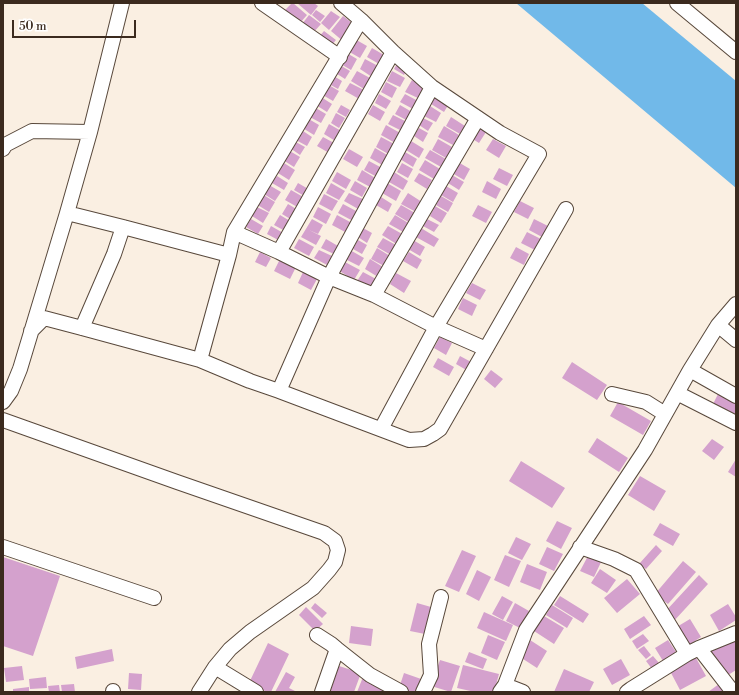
<!DOCTYPE html>
<html>
<head>
<meta charset="utf-8">
<style>
  body { margin:0 }
  #map { position:relative; width:739px; height:695px; overflow:hidden; background:#faefe2; font-family:"Libre Bodoni",serif }
  canvas { display:block }
  .frame { position:absolute; inset:0; border:4px solid #3b2a1e; pointer-events:none }
  .scale { position:absolute; left:12px; top:20px; width:124px; height:18px; box-sizing:border-box; border:2px solid #3b2a1e; border-top:0; padding-left:5px; font-size:12px; line-height:14px; white-space:nowrap; color:#3b2a1e; -webkit-text-stroke:3px #fff; paint-order:stroke }
</style>
</head>
<body>
<div id="map">
<canvas width="739" height="695"></canvas>
<div class="frame"></div>
<div class="scale">50 m</div>
</div>
<script>
const g = document.querySelector('canvas').getContext('2d');
g.lineJoin = 'round';
function fillPath(path, color) {
  g.fillStyle = color;
  g.fill(path, 'evenodd');
}
function poly(rows) {
  const path = new Path2D();
  for (const r of rows) {
    path.moveTo(r[0], r[1]);
    for (let i = 2; i < r.length; i += 2) path.lineTo(r[i], r[i + 1]);
  }
  return path;
}
function strokePath(path, color, width, dash) {
  g.strokeStyle = color;
  g.lineWidth = width;
  g.lineCap = dash ? 'butt' : 'round';
  g.setLineDash(dash || []);
  g.stroke(path);
}
fillPath(poly([
  [516,3,642,3,736,81,736,188]
]), '#71b9e9');
fillPath(poly([
  [292,3,293,3,307,15,300,23,285,10],
  [297,3,314,3,318,6,311,15],
  [316,10,325,16,320,22,312,15],
  [331,11,340,17,329,30,321,23],
  [309,15,321,24,313,33,302,24],
  [343,16,356,26,344,42,331,31],
  [324,31,336,40,330,47,318,38],
  [353,38,367,46,360,58,346,50],
  [372,48,384,55,379,64,367,57],
  [345,52,357,59,351,70,339,63],
  [365,59,378,66,372,77,360,69],
  [398,62,408,67,404,75,394,69],
  [338,64,350,71,345,79,334,72],
  [357,71,370,78,364,89,351,81],
  [392,71,405,78,400,87,387,81],
  [332,75,342,81,338,89,327,83],
  [412,80,426,88,420,99,405,92],
  [386,82,397,88,392,98,381,92],
  [350,83,366,91,361,100,345,91],
  [327,84,339,91,333,101,321,94],
  [379,94,391,101,386,109,375,103],
  [405,94,418,101,413,109,400,102],
  [436,94,450,102,444,112,431,104],
  [321,97,332,104,327,112,316,105],
  [341,105,350,110,346,117,337,112],
  [373,105,385,112,380,121,368,114],
  [400,105,412,112,408,121,395,114],
  [430,106,441,113,436,122,424,116],
  [314,107,326,114,321,123,308,116],
  [336,113,345,118,339,128,331,123],
  [393,115,407,122,402,131,388,124],
  [451,117,465,126,460,134,446,126],
  [307,118,319,125,314,135,301,127],
  [423,118,433,123,428,131,419,125],
  [329,124,343,132,337,142,324,134],
  [386,125,402,134,397,144,381,135],
  [444,126,459,135,453,145,438,137],
  [477,127,486,132,479,143,471,138],
  [419,128,428,133,423,142,414,136],
  [300,129,312,137,307,146,294,139],
  [323,137,334,143,329,153,317,146],
  [381,137,396,145,390,155,376,147],
  [438,139,452,147,446,158,432,150],
  [493,139,506,146,499,158,486,150],
  [294,141,305,147,300,155,290,148],
  [411,141,424,149,419,158,406,150],
  [375,148,389,156,384,166,370,158],
  [349,149,363,157,357,167,343,159],
  [288,150,300,157,294,167,283,160],
  [430,150,446,159,441,167,425,158],
  [405,152,417,159,413,167,400,159],
  [425,160,440,169,434,179,419,170],
  [369,161,382,168,377,177,364,170],
  [458,162,470,169,464,180,452,173],
  [284,163,295,170,289,180,278,173],
  [402,163,413,169,408,178,397,172],
  [499,168,513,175,507,186,493,179],
  [362,170,377,179,372,188,357,180],
  [337,172,351,180,346,189,332,181],
  [394,172,408,181,403,190,389,182],
  [419,173,432,180,427,189,414,181],
  [452,175,464,182,459,190,448,183],
  [277,176,288,183,284,190,272,183],
  [355,181,367,188,362,197,350,190],
  [487,181,501,189,496,199,482,192],
  [298,183,310,190,306,197,294,190],
  [331,183,345,191,339,200,326,193],
  [387,183,401,191,396,201,382,193],
  [269,185,281,192,275,201,264,194],
  [446,186,458,193,453,202,441,195],
  [291,190,305,198,299,208,285,200],
  [349,193,365,200,360,210,344,201],
  [408,193,422,202,416,212,401,204],
  [262,194,275,202,269,212,256,204],
  [324,194,338,201,332,211,319,204],
  [441,196,453,203,448,212,436,205],
  [381,197,392,204,388,212,376,205],
  [520,201,534,208,528,219,514,212],
  [288,204,298,210,292,220,282,214],
  [343,204,358,212,353,221,338,213],
  [401,205,415,213,410,223,395,214],
  [478,205,492,212,486,223,472,216],
  [435,206,447,213,441,223,430,216],
  [257,207,269,213,263,223,252,216],
  [318,207,331,214,326,224,313,217],
  [280,215,290,221,285,231,274,225],
  [337,215,352,223,347,233,332,225],
  [395,215,410,224,405,233,389,224],
  [251,219,263,226,258,234,246,227],
  [312,219,323,225,318,234,309,230,321,236,316,245,301,237],
  [427,219,439,225,434,232,423,226],
  [534,219,548,226,542,237,529,230],
  [271,226,285,234,280,241,267,234],
  [388,226,404,235,398,245,382,235],
  [363,228,372,233,367,243,358,237],
  [421,228,439,239,434,247,416,237],
  [527,232,541,239,535,250,521,243],
  [383,238,396,245,391,255,377,247],
  [299,239,314,247,309,256,294,248],
  [326,239,338,246,334,254,321,248],
  [358,240,367,245,362,254,353,249],
  [413,240,425,247,420,256,408,249],
  [516,247,529,254,524,265,510,258],
  [377,248,390,256,384,266,371,259],
  [319,250,332,256,327,265,314,258],
  [350,250,364,258,359,266,345,259],
  [260,252,271,258,266,267,255,262],
  [409,252,422,260,417,269,403,261],
  [280,259,296,267,290,279,274,271],
  [370,259,383,267,378,277,365,269],
  [343,261,360,270,354,280,338,270],
  [303,272,317,279,311,290,298,283],
  [363,272,376,279,370,289,357,281],
  [396,273,411,281,404,293,390,284],
  [472,283,486,290,480,300,466,293],
  [463,298,477,305,472,316,458,309],
  [440,337,452,343,446,355,434,348],
  [460,356,473,363,468,371,456,364],
  [438,358,454,367,449,376,433,367],
  [572,362,607,385,597,400,562,378],
  [491,370,503,379,495,388,484,379],
  [719,392,736,400,736,414,713,404],
  [618,402,651,421,643,435,610,416],
  [597,438,628,458,619,472,588,452],
  [712,439,724,447,714,460,702,451],
  [736,459,736,477,728,472],
  [521,461,565,488,552,508,509,481],
  [640,476,666,491,654,511,628,495],
  [557,521,572,528,561,549,546,541],
  [660,523,680,534,673,546,653,535],
  [516,537,531,544,522,560,508,553],
  [656,545,662,551,646,569,639,564],
  [547,547,563,554,554,571,539,564],
  [462,550,476,556,459,592,445,586],
  [589,554,602,560,594,577,580,571],
  [505,555,521,561,509,587,494,580],
  [3,557,60,576,33,656,3,646],
  [683,561,696,572,668,604,655,594],
  [527,564,547,572,540,590,520,582],
  [600,569,616,580,607,593,591,583],
  [477,570,491,577,479,601,466,594],
  [699,575,708,584,673,622,664,613],
  [627,579,640,594,617,613,604,598],
  [502,596,513,602,503,620,492,614],
  [560,596,589,614,583,623,554,605],
  [315,603,327,613,322,618,311,608],
  [417,603,431,607,425,634,410,631],
  [515,603,529,611,520,628,506,621],
  [728,604,736,617,736,620,719,631,710,615],
  [552,605,573,618,567,628,546,615],
  [306,607,323,624,315,631,299,615],
  [484,612,513,625,506,641,477,628],
  [544,616,564,628,554,644,534,631],
  [644,616,651,625,630,639,624,629],
  [690,619,701,637,687,646,675,628],
  [351,626,373,629,371,646,349,643],
  [643,634,649,641,637,649,632,641],
  [488,635,505,642,497,660,481,653],
  [736,637,736,670,725,677,710,651],
  [530,640,547,651,537,668,520,657],
  [668,640,676,652,663,661,655,648],
  [268,643,289,654,271,692,267,692,249,683],
  [644,646,651,655,646,659,638,650],
  [112,649,114,661,77,669,75,657],
  [469,652,487,659,483,669,465,662],
  [653,656,659,663,652,669,646,661],
  [696,658,706,676,680,690,670,671],
  [621,659,630,675,612,685,603,669],
  [440,660,460,666,451,692,431,686],
  [463,665,499,674,494,692,475,692,457,688],
  [22,666,24,680,6,682,4,668],
  [339,666,361,673,354,692,330,692],
  [564,669,594,682,589,692,554,692],
  [286,672,295,677,289,688,297,692,275,692],
  [129,673,142,674,141,690,128,689],
  [404,673,424,680,420,692,410,692,399,688],
  [46,677,47,688,30,689,29,679],
  [363,677,394,692,357,692],
  [74,684,75,692,62,692,61,685],
  [719,684,725,692,708,692],
  [59,685,60,692,49,692,48,686],
  [29,687,29,692,13,692,13,689]
]), '#d4a1cd');
const minor = poly([
  [262,3,340,57],
  [341,3,361,20,393,52,432,87,500,133,539,154,436,327,381,429],
  [677,3,736,52],
  [3,149,5,145,32,131,90,132],
  [67,213,90,132,122,3],
  [234,232,279,252,329,277,374,295,436,327,486,349],
  [279,252,393,52],
  [374,295,478,118],
  [718,325,736,340],
  [82,328,114,254,123,227],
  [31,331,44,318,82,328,200,360,250,381,279,391,329,277,432,87],
  [200,360,229,255,234,232,361,20],
  [690,370,736,396],
  [279,391,409,440,424,439,433,434,440,429,566,209],
  [677,393,736,423],
  [612,394,646,402,665,414],
  [3,402,11,391,20,369,67,213,123,227,229,255],
  [3,420,177,482,324,533,335,541,338,550,335,562,329,570,313,588,250,632,230,649,215,667,199,692],
  [3,547,154,598],
  [580,547,614,559,636,570,687,654],
  [317,635,331,644,337,649,370,675,401,692],
  [699,648,733,692],
  [215,667,256,692],
  [505,685,523,692],
  [113,692,113,691],
  [322,692,337,649],
  [423,692,431,675,429,644,441,597],
  [500,692,505,685,526,630,645,450,690,370,718,325,736,304],
  [627,692,631,689,687,654,699,648,736,633]
]);
strokePath(minor, '#58483b', 16);
strokePath(minor, '#fff', 14);
</script>
</body>
</html>
